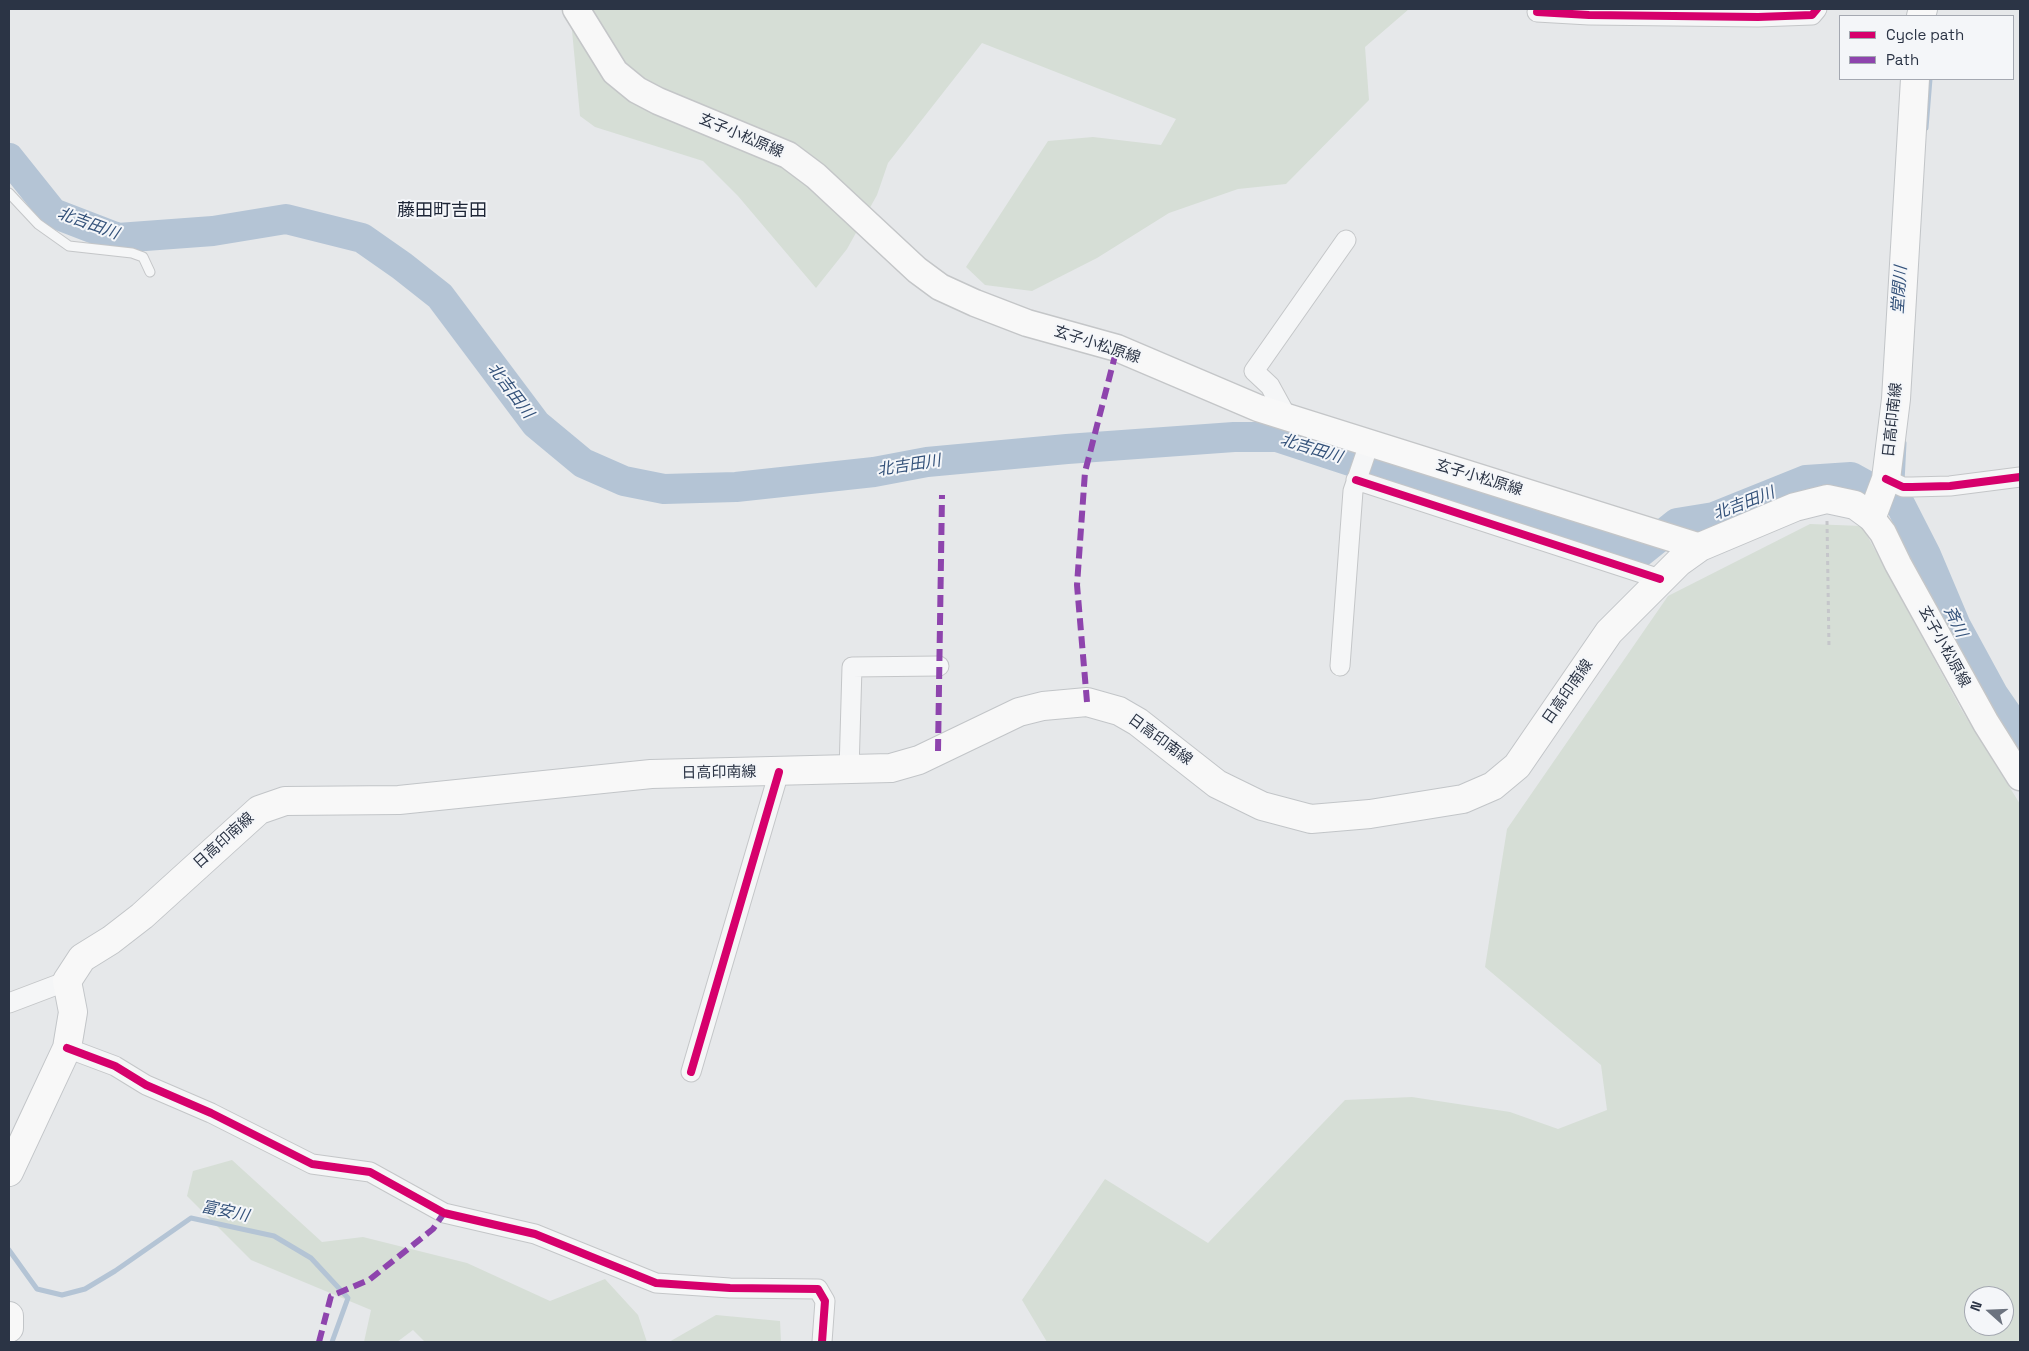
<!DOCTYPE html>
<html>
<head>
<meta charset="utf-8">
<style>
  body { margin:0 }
  #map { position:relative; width:2029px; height:1351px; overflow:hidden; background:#e6e8ea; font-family:"Space Grotesk",sans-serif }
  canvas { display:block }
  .frame { position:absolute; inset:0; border:10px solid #2b3445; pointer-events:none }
  .legend { position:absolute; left:1839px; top:15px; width:175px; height:65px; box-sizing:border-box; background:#f4f6f9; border:1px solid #a4a8b1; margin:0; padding:6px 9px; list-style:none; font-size:15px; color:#2b3445 }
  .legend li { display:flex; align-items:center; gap:10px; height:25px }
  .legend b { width:25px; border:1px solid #a4a8b1 }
  .north { position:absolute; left:1964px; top:1286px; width:50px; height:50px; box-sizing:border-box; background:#f4f6f9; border:1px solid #a4a8b1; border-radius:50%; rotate:290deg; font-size:14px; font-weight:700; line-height:20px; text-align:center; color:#2b3445 }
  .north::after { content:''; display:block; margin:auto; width:18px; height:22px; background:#6c737f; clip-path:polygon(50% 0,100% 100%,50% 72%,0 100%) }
</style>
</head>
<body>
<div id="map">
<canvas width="2029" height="1351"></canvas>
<div class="frame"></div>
<ul class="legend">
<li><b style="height:6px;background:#d6006c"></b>Cycle path</li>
<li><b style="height:6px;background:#8e44ad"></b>Path</li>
</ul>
<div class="north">N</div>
</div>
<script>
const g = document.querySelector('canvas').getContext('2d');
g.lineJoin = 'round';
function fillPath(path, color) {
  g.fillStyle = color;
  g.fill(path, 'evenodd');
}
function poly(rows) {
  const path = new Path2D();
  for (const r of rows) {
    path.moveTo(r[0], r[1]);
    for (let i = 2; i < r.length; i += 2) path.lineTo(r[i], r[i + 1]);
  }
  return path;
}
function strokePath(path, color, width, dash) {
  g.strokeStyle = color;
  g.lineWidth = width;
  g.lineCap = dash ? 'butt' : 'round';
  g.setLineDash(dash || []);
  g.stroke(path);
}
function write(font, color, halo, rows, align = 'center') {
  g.font = font + ' "Space Grotesk","Noto Sans JP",sans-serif';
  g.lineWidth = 4;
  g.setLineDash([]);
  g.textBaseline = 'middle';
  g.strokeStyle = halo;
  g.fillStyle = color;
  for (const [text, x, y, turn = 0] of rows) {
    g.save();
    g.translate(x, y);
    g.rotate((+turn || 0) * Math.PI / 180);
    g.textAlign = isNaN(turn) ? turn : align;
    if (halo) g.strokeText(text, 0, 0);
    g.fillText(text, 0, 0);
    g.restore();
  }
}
fillPath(poly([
  [570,9,1409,9,1365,47,1369,100,1286,184,1238,189,1169,213,1097,258,1032,291,985,285,966,267,1048,141,1093,137,1161,145,1176,119,982,43,888,163,877,195,847,249,816,288,738,196,703,161,595,127,580,116],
  [1810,524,1862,526,1961,709,2020,804,2020,1342,1047,1342,1022,1300,1105,1179,1208,1243,1345,1100,1412,1097,1510,1112,1558,1129,1607,1110,1601,1065,1485,967,1507,829,1668,596],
  [1974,1296,2004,1296,2004,1326,1974,1326],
  [232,1160,322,1242,363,1237,467,1263,550,1301,605,1279,638,1315,647,1342,425,1342,413,1330,397,1342,364,1342,371,1310,251,1260,187,1196,193,1171],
  [716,1315,780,1321,781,1342,669,1342]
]), '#d6ded6');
strokePath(poly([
  [1926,128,1930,79],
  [1902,482,1904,443],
  [1900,504,1901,491],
  [9,1250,37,1289,62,1295,85,1289,115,1271,191,1218,274,1236,311,1258,348,1298,332,1342]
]), '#b4c4d5', 5);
strokePath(poly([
  [9,158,53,213,118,238,213,231,286,219,362,238,402,266,440,296,536,424,583,463,624,481,664,489,736,487,874,472,927,462,1067,449,1234,437,1277,437,1637,555,1677,523,1714,517,1806,480,1851,477,1900,504,1926,555,1956,626,1993,694,2020,733]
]), '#b4c4d5', 30);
const lane = poly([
  [9,193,38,224,69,246,132,253,143,257,150,272]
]);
const street = poly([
  [1537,12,1589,15,1758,17,1812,15,1817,9],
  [1287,417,1270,386,1254,371,1346,240],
  [1886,479,1903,487,1912,487,1950,486,2020,477],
  [1356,480,1660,579],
  [1340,666,1353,491,1369,444],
  [849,771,852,667,939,666],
  [9,1003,67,981],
  [67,1048,115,1066,146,1085,211,1113,312,1164,370,1172,444,1213,535,1234,656,1283,730,1288,818,1289,825,1301,822,1342],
  [691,1072,779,772]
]);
const secondary = poly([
  [576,9,615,72,637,90,658,101,788,155,816,176,917,270,940,287,975,303,1027,323,1117,348,1258,408,1700,547],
  [1870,516,1883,533,1898,564,1986,723,2020,777]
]);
const primary = poly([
  [1921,16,1923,9],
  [9,1172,67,1048,73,1012,67,981,82,958,111,940,142,916,259,810,285,801,399,800,651,774,891,768,919,760,1019,712,1043,706,1087,702,1119,711,1138,722,1217,784,1262,806,1311,819,1370,814,1463,799,1493,786,1517,766,1609,632,1679,562,1700,547,1795,507,1827,499,1855,505,1870,516,1874,511,1886,479,1896,399,1915,79],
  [9,1316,9,1328]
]);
strokePath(lane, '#c4c6c8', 11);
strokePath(street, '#c4c6c8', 21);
strokePath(secondary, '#c4c6c8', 29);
strokePath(primary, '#c2c5c8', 30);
strokePath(poly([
  [1827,521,1829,648]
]), '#c5c6ca', 3, [4, 4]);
strokePath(lane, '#f5f6f7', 9);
strokePath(street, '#f5f6f7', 19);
strokePath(secondary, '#f8f8f8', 26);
strokePath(primary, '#f8f8f8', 28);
strokePath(poly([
  [1087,702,1077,585,1085,472,1117,348],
  [938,751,942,495],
  [319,1342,331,1296,369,1280,433,1229,444,1213]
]), '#8e44ad', 6, [12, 6]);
strokePath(poly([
  [1537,12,1589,15,1758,17,1812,15,1817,9],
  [1886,479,1903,487,1912,487,1950,486,2020,477],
  [1356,480,1660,579],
  [67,1048,115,1066,146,1085,211,1113,312,1164,370,1172,444,1213,535,1234,656,1283,730,1288,818,1289,825,1301,822,1342],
  [691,1072,779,772]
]), '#d6006c', 8);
write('15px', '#2b3445', '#f4f6f9', [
  ["玄子小松原線",741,136,23],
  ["玄子小松原線",1097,345,18],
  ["日高印南線",1893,420,-84],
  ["玄子小松原線",1479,478,17],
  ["玄子小松原線",1944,647,61],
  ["日高印南線",1568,692,-55],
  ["日高印南線",1160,740,36],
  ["日高印南線",719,773,-1],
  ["日高印南線",224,841,-42]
]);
write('italic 16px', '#34527a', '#f4f6f9', [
  ["北吉田川",88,224,20],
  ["堂閉川",1900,290,-86],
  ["北吉田川",510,391,53],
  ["北吉田川",1311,449,17],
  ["北吉田川",909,466,-9],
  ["北吉田川",1744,504,-21],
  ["斉川",1955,622,64],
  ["富安川",225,1212,12]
]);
write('18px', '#1d2536', '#f4f6f9', [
  ["藤田町吉田",442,211]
]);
</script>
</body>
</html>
